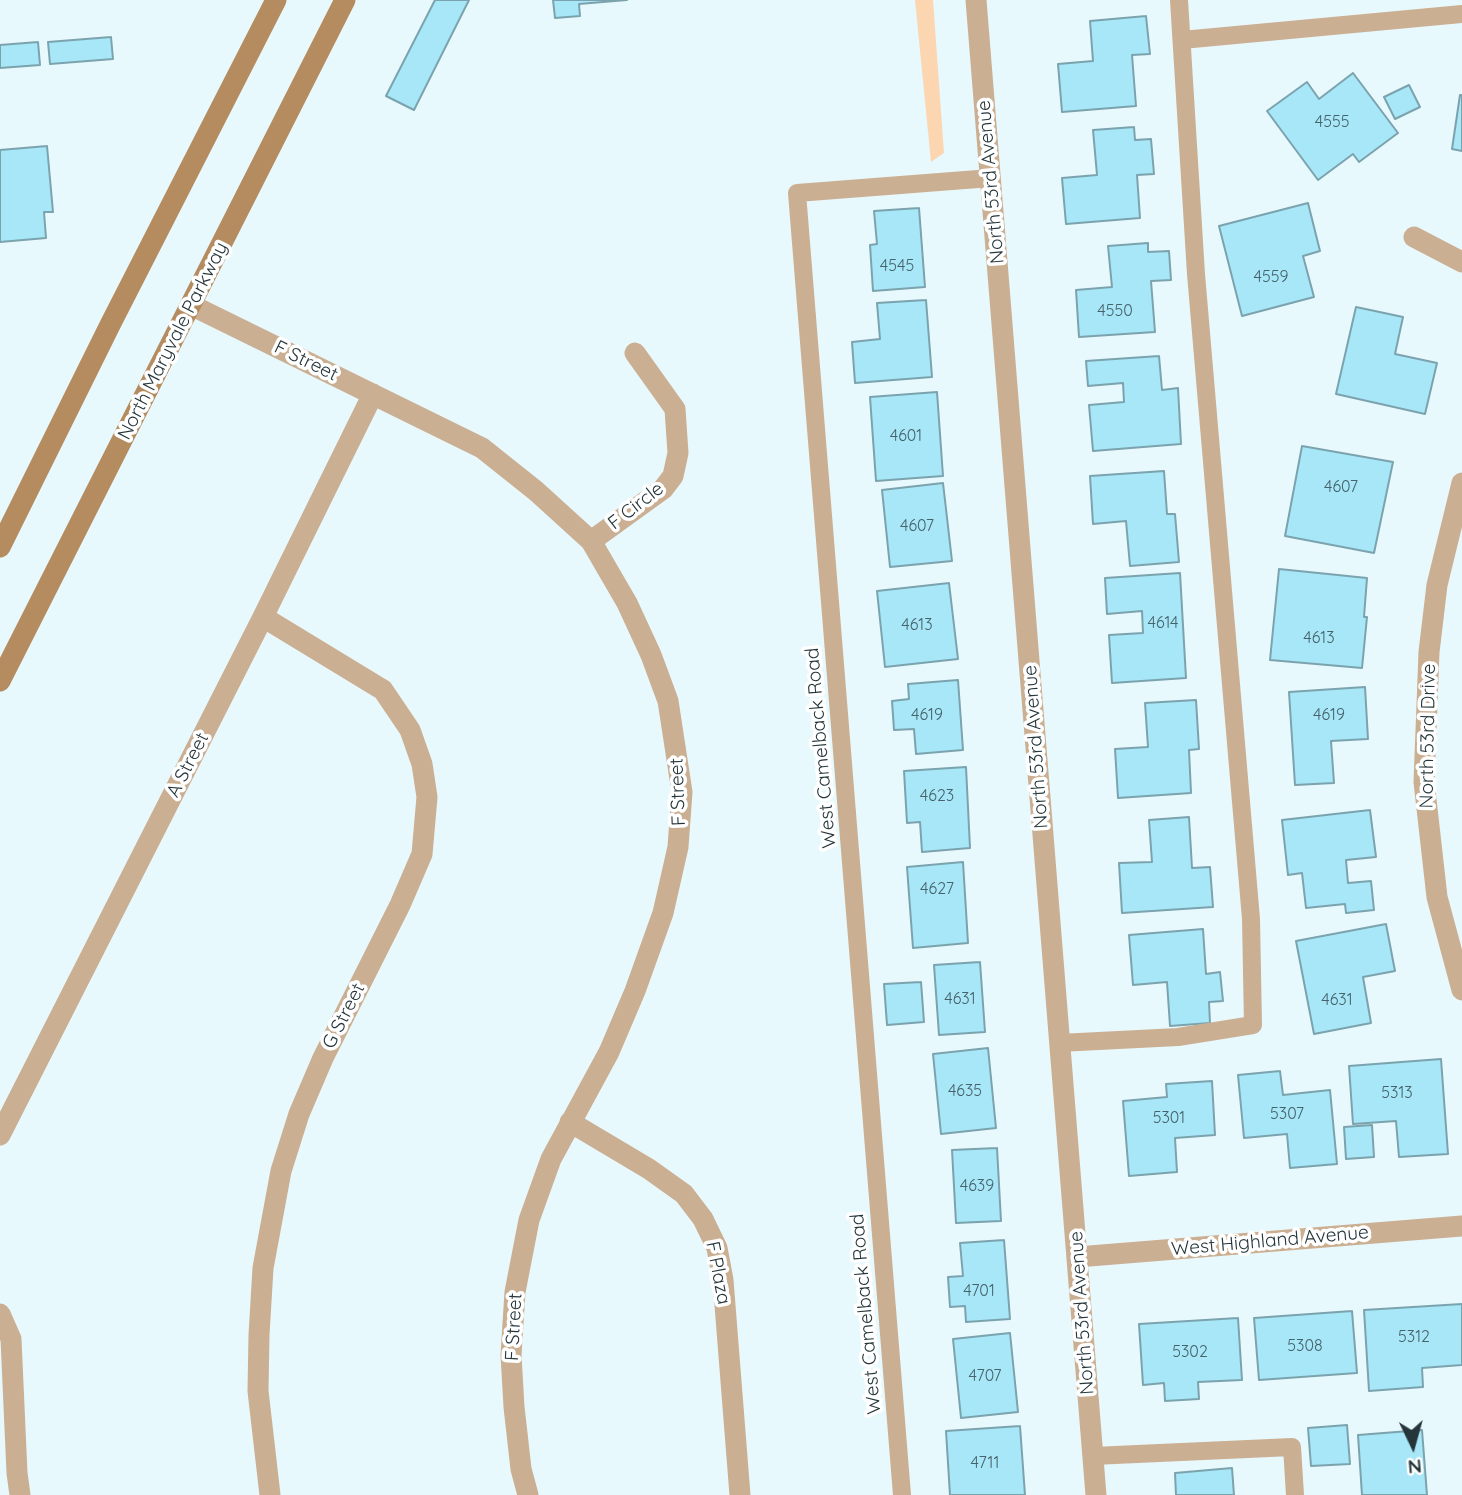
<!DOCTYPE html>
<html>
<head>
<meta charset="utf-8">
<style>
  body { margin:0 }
  #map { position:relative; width:1462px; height:1495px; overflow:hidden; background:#e8f9fe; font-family:Quicksand,sans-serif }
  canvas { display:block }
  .north { position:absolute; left:1378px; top:1411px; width:70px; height:70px; -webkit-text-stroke:5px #fff; paint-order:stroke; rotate:175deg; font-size:19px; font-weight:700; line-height:28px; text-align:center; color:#25363a }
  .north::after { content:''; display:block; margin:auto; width:24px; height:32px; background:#25363a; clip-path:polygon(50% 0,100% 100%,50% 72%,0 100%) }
</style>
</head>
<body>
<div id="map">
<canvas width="1462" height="1495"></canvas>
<div class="north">N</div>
</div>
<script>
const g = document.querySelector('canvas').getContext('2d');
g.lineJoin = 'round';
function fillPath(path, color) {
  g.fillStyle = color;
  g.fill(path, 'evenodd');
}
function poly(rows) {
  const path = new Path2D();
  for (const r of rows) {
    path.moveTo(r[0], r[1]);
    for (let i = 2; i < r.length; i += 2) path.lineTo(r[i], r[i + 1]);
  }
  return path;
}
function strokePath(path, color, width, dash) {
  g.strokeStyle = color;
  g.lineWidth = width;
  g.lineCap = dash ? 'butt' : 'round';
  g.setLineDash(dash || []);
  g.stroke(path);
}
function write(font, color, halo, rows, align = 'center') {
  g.font = font + ' Quicksand,sans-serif';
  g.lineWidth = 7;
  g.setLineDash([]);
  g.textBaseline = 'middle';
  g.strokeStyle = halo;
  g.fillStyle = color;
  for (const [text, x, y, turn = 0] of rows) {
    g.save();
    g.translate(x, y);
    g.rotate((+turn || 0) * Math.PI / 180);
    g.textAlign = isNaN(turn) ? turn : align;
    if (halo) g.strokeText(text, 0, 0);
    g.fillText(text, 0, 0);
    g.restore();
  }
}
fillPath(poly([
  [915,0,933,0,944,153,931,162]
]), '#fbd6b1');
const building = poly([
  [435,0,469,0,414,110,386,96,435,0],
  [553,0,627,0,579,4,580,16,555,18,553,0],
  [1146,16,1150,54,1132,55,1136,106,1062,112,1058,64,1093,61,1090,21,1146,16],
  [111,37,113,59,50,64,48,42,111,37],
  [38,42,40,65,0,68,0,45,38,42],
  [1353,73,1398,133,1359,162,1353,154,1318,180,1267,111,1307,82,1319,99,1353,73],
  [1409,85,1420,107,1395,119,1384,97,1409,85],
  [1460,95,1462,95,1462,151,1452,149,1460,95],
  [1134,127,1135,140,1151,139,1154,174,1137,175,1140,218,1066,224,1062,178,1097,175,1093,130,1134,127],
  [47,146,53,212,44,212,46,238,0,242,0,150,47,146],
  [1308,203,1320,251,1303,256,1314,297,1242,316,1219,226,1308,203],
  [919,208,925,287,873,291,870,245,877,244,874,211,919,208],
  [1148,243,1148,252,1169,251,1171,280,1151,281,1155,332,1079,337,1076,290,1112,287,1108,246,1148,243],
  [926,300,932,377,855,383,852,342,880,339,877,303,926,300],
  [1356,307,1403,317,1395,354,1437,363,1425,414,1336,394,1356,307],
  [1159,356,1162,390,1178,388,1181,444,1093,451,1089,405,1124,402,1123,383,1088,386,1086,361,1159,356],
  [937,392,943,476,876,481,870,397,937,392],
  [1302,446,1393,462,1374,553,1285,536,1302,446],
  [1164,471,1167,514,1175,514,1179,562,1130,566,1126,521,1093,524,1090,476,1164,471],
  [943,483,952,561,890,567,882,490,943,483],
  [1279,569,1367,578,1364,617,1367,617,1362,668,1270,660,1279,569],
  [1180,573,1186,678,1112,683,1109,635,1143,633,1142,611,1107,614,1105,578,1180,573],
  [949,583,958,659,885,667,877,591,949,583],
  [958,680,963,750,916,754,914,729,894,730,892,701,909,699,908,684,958,680],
  [1365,687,1368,739,1331,741,1334,783,1295,785,1289,692,1365,687],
  [1196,700,1199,749,1189,750,1191,793,1118,798,1115,749,1148,747,1145,703,1196,700],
  [966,767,970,848,922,852,920,822,907,823,904,771,966,767],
  [1370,810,1376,857,1346,860,1348,883,1371,881,1374,910,1346,913,1345,904,1306,908,1302,873,1288,875,1282,820,1370,810],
  [1189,817,1192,868,1210,867,1213,907,1122,913,1119,863,1152,862,1149,820,1189,817],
  [963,862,968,943,913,948,907,867,963,862],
  [1386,924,1395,971,1363,977,1371,1023,1314,1034,1296,941,1386,924],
  [1203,929,1206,974,1220,972,1223,1001,1209,1002,1210,1023,1170,1026,1167,982,1133,985,1129,935,1203,929],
  [980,962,985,1032,939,1035,934,965,980,962],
  [921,982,924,1022,887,1025,884,984,921,982],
  [988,1048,996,1128,941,1134,933,1054,988,1048],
  [1441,1059,1448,1154,1399,1157,1396,1121,1353,1124,1349,1066,1441,1059],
  [1280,1071,1283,1095,1330,1090,1337,1164,1290,1168,1287,1134,1244,1138,1238,1075,1280,1071],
  [1212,1081,1215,1135,1175,1138,1177,1172,1129,1176,1123,1101,1167,1097,1166,1084,1212,1081],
  [1372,1125,1374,1157,1346,1159,1344,1127,1372,1125],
  [997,1148,1001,1221,956,1223,952,1150,997,1148],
  [1004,1240,1010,1319,966,1322,965,1306,950,1307,948,1277,963,1276,960,1243,1004,1240],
  [1462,1304,1462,1365,1422,1368,1423,1387,1369,1391,1364,1310,1462,1304],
  [1352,1311,1357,1373,1259,1380,1254,1318,1352,1311],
  [1238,1318,1242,1380,1198,1382,1199,1399,1165,1401,1164,1383,1143,1385,1139,1324,1238,1318],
  [1010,1333,1018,1412,961,1418,953,1339,1010,1333],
  [1347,1425,1350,1464,1311,1466,1308,1428,1347,1425],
  [1020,1426,1025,1495,950,1495,946,1431,1020,1426],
  [1422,1430,1427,1495,1362,1495,1358,1435,1422,1430],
  [1232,1468,1234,1495,1176,1495,1175,1473,1232,1468]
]);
fillPath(building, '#a7e7f8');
strokePath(building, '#7ba3ae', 2);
strokePath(poly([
  [1182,40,1462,14],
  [1059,1043,1178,1037,1253,1025,1251,919,1196,274,1179,0],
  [1093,1456,1292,1447,1295,1495],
  [902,1495,797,193,991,178]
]), '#cbaf92', 18);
strokePath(poly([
  [976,0,1096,1495],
  [1414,237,1462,262],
  [191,305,482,448,536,491,591,541,627,603,651,655,668,701,682,792,678,847,663,913,635,991,609,1052,551,1159,529,1220,515,1292,511,1355,514,1407,521,1469,528,1495],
  [1462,483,1437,585,1429,652,1424,782,1437,897,1462,990],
  [591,541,663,489,673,476,678,453,675,409,635,353],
  [263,617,383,690,410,730,422,764,427,797,422,854,400,905,323,1058,299,1114,281,1171,263,1268,259,1335,258,1391,270,1495],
  [570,1122,649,1169,684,1194,703,1219,717,1248,723,1280,740,1495],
  [0,1135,263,617,373,394],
  [1077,1257,1462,1226],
  [0,1314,11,1339,17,1473,20,1495]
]), '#cbaf92', 21);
strokePath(poly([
  [0,547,111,323,276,0],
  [0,681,345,0]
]), '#b58c60', 21);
write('16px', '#46626a', null, [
  ["4555",1332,122],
  ["4545",897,266],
  ["4559",1271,277],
  ["4550",1115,311],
  ["4601",906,436],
  ["4607",1341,487],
  ["4607",917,526],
  ["4614",1163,623],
  ["4613",917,625],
  ["4613",1319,638],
  ["4619",927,715],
  ["4619",1329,715],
  ["4623",937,796],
  ["4627",937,889],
  ["4631",960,999],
  ["4631",1337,1000],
  ["4635",965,1091],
  ["5313",1397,1093],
  ["5307",1287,1114],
  ["5301",1169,1118],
  ["4639",977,1186],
  ["4701",979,1291],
  ["5312",1414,1337],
  ["5308",1305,1346],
  ["5302",1190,1352],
  ["4707",985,1376],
  ["4711",985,1463]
]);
write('19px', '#25363a', '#fff', [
  ["North 53rd Avenue",991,182,-95],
  ["North Maryvale Parkway",173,341,-63],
  ["F Street",306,361,26],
  ["F Circle",636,506,-38],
  ["North 53rd Drive",1428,736,-89],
  ["North 53rd Avenue",1036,747,-94],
  ["West Camelback Road",821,748,-95],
  ["A Street",188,765,-63],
  ["F Street",678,792,-92],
  ["G Street",344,1016,-63],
  ["West Highland Avenue",1270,1241,-5],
  ["F Plaza",718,1273,79],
  ["North 53rd Avenue",1082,1313,-94],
  ["West Camelback Road",866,1314,-95],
  ["F Street",514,1327,-87]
]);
</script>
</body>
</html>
